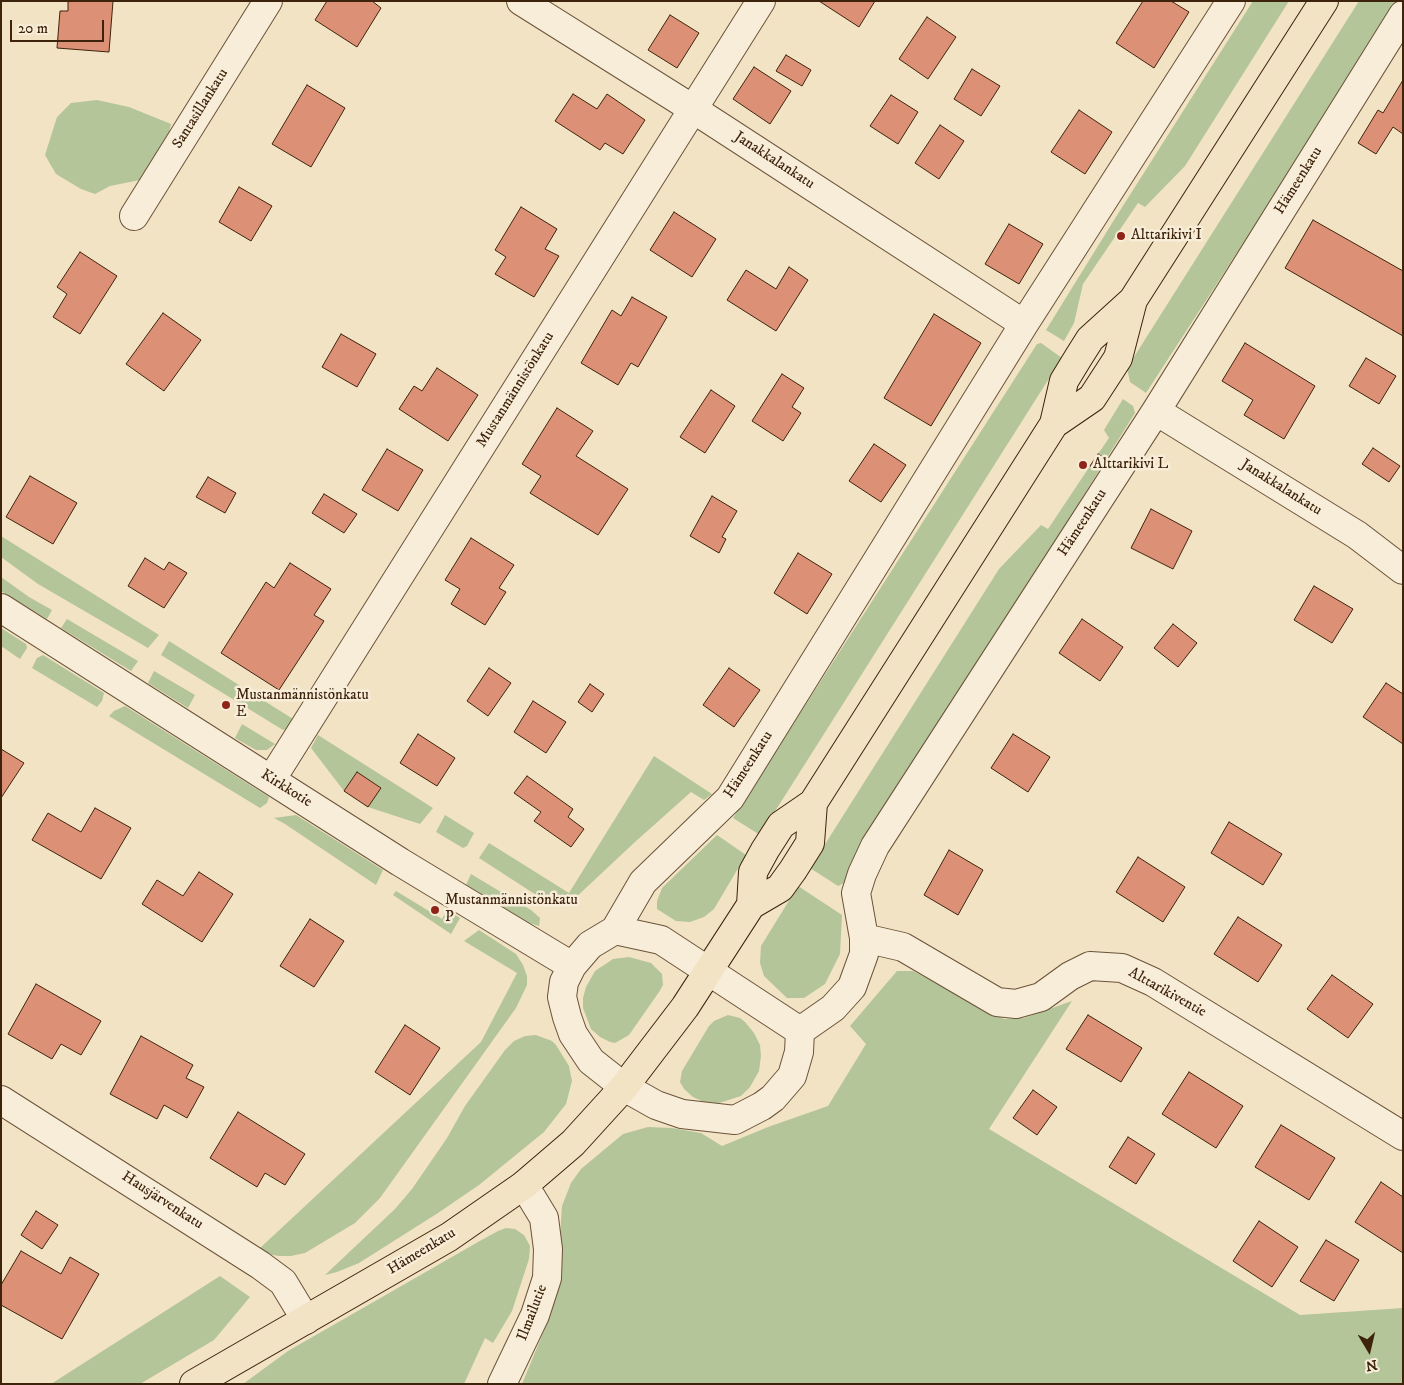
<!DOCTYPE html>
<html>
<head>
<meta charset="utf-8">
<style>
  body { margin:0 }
  #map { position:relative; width:1404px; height:1385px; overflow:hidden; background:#f2e3c4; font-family:"IM FELL DW Pica",serif }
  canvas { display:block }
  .frame { position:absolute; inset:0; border:2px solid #3e230c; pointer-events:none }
  .north { position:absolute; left:1344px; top:1325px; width:50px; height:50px; -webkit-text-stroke:4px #f7edd9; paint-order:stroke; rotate:171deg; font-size:14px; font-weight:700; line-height:20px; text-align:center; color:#3e230c }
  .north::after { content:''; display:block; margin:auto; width:18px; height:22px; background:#3e230c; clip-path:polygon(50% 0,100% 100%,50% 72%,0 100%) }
  .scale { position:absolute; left:10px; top:20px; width:94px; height:22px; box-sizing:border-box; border:2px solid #3e230c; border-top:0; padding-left:6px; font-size:15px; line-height:18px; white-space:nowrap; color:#3e230c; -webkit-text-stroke:4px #f7edd9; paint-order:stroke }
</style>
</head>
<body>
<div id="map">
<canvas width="1404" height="1385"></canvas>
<div class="frame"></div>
<div class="north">N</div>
<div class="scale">20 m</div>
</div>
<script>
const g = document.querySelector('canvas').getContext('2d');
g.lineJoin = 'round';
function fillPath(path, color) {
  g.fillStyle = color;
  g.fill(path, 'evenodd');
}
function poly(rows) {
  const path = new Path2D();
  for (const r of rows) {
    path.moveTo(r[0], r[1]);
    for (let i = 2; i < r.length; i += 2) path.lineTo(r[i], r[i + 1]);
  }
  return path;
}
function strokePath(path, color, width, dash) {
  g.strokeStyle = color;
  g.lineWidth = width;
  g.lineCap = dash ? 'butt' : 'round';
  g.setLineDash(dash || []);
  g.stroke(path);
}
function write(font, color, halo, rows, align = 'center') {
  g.font = font + ' "IM FELL DW Pica",serif';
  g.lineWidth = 5;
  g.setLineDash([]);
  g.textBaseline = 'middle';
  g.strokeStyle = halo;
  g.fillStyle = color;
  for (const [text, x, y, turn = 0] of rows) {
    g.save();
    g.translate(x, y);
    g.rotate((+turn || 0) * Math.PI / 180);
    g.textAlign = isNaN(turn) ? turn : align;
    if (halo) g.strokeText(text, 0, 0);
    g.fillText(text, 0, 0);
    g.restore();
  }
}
fillPath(poly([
  [1253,1,1289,1,1185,166,1145,207,1138,203,1083,284,1074,323,1064,341,1046,330,1114,220],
  [1359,1,1396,1,1253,228,1146,393,1130,382,1127,368],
  [97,100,129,107,171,124,168,137,140,180,110,186,95,194,81,189,56,174,45,155,57,117,71,103],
  [1041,343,1062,358,760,835,733,818,1037,344],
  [1123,399,1133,406,1135,413,853,864,846,882,838,886,810,868,999,569,1041,525,1048,529,1090,466,1095,469,1103,457,1098,454,1109,438,1104,430],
  [1,536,159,635,148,648,38,584,1,557],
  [1,577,29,597,52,610,47,619,1,591],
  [67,619,138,661,131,671,61,628],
  [1,628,26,644,27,648,20,659,1,646],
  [169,641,293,719,286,729,283,730,161,655],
  [43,655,104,693,102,701,97,707,32,668,37,658],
  [154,671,195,695,188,708,148,683],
  [125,706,269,797,267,803,260,808,109,716,114,711],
  [242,724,275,744,267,750,256,750,235,738],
  [318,735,433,808,420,824,368,807,381,788,357,772,344,791,311,748],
  [654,756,712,794,704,800,691,792,635,842,573,900,561,905,547,902,479,858,489,843,569,893],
  [296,815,383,870,376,885,285,824,274,818],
  [445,815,474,833,467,846,463,848,436,832],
  [717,835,746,855,714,909,704,917,690,922,676,921,657,909,657,901,662,888],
  [471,874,531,910,540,918,539,926,526,922,466,885],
  [798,886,842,915,840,954,825,984,804,998,787,998,764,976,760,963,761,946],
  [396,891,442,919,447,910,460,918,451,934,393,895],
  [479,930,516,954,523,965,527,976,527,985,516,1008,380,1198,355,1223,305,1253,291,1256,279,1256,267,1254,259,1249,481,1042,517,973,464,941],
  [629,957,651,963,662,974,663,985,659,992,629,1035,615,1043,610,1042,600,1037,591,1029,583,1008,583,998,586,987,595,971,613,959],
  [897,971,913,971,1004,1019,1024,1018,1072,1001,989,1129,1300,1315,1403,1308,1403,1384,522,1384,548,1321,557,1283,562,1206,571,1183,581,1169,623,1134,648,1127,672,1128,701,1133,722,1146,768,1127,828,1106,866,1044,850,1026],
  [728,1015,740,1018,745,1022,754,1033,760,1045,761,1056,759,1071,750,1087,741,1096,719,1103,704,1102,693,1097,684,1089,680,1082,682,1071,709,1026,714,1021],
  [536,1035,552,1041,556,1045,569,1066,572,1081,566,1104,544,1132,479,1185,438,1213,359,1263,337,1272,325,1275,395,1209,412,1189,447,1138,465,1106,505,1050,514,1041,525,1036],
  [506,1228,515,1229,524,1235,530,1246,529,1259,512,1311,493,1343,485,1338,464,1384,243,1384,288,1351,478,1242,498,1231],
  [220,1276,250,1297,214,1340,140,1384,51,1384]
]), '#b4c599');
const building = poly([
  [68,1,113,1,109,52,57,48,60,11,68,11,68,1],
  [327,1,372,1,381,8,357,47,315,20,327,1],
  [819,1,875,1,859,27,819,1],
  [1143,1,1171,1,1189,12,1154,68,1116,43,1143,1],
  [670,15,699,33,677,68,648,50,670,15],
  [927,17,956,37,928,79,899,59,927,17],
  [786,55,811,70,802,86,776,71,786,55],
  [754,67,791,91,770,124,733,99,754,67],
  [972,69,1000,86,981,116,954,99,972,69],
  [1403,80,1403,134,1393,127,1376,154,1358,143,1378,110,1383,113,1403,80],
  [307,85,345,108,311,167,272,144,307,85],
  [573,94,597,109,607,94,645,120,623,154,605,143,600,150,555,121,573,94],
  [891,95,918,112,898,144,870,126,891,95],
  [1079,110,1112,132,1085,174,1051,152,1079,110],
  [940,125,964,141,939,179,915,163,940,125],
  [239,187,272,206,251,241,219,222,239,187],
  [521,207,557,229,545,249,559,256,534,297,495,274,506,257,495,250,521,207],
  [674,212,716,239,692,277,650,250,674,212],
  [1313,220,1403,271,1403,336,1285,268,1313,220],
  [1009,224,1043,244,1019,284,985,264,1009,224],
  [80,252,117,276,80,334,53,317,67,294,57,287,80,252],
  [789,267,808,280,776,331,727,300,746,270,776,289,789,267],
  [632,297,667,317,638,367,631,363,618,385,581,363,612,310,621,316,632,297],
  [163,313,201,340,164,391,126,364,163,313],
  [934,314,981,343,931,426,884,398,934,314],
  [341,334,376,354,357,387,322,367,341,334],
  [1245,343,1315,386,1284,439,1244,415,1253,400,1222,381,1245,343],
  [1366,358,1396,376,1379,404,1349,386,1366,358],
  [437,368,478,395,448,441,399,409,414,386,422,391,437,368],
  [782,374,804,388,792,407,801,413,783,441,752,421,782,374],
  [711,390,735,406,705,453,680,437,711,390],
  [557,408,593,431,576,456,628,489,598,535,530,493,541,476,522,464,557,408],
  [874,444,906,465,881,502,849,481,874,444],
  [1373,448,1400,466,1389,482,1362,464,1373,448],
  [387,449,423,470,398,511,362,490,387,449],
  [1098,454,1103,457,1095,469,1090,466,1098,454],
  [30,476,77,503,53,544,6,517,30,476],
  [208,477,236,493,225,513,196,497,208,477],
  [324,494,357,514,344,533,312,513,324,494],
  [712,496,737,511,722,537,726,539,719,553,690,536,712,496],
  [1151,509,1192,531,1173,569,1131,548,1151,509],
  [471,538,514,565,499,588,506,592,485,625,451,604,460,589,445,580,471,538],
  [798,553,832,574,807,614,774,593,798,553],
  [145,558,164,570,169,562,187,573,164,608,128,586,145,558],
  [290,563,331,589,314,615,324,621,279,690,221,653,266,582,274,588,290,563],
  [1314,586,1353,609,1332,643,1294,620,1314,586],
  [1082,619,1123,647,1100,681,1059,653,1082,619],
  [1173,624,1197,643,1178,667,1154,648,1173,624],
  [489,668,511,683,488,716,467,701,489,668],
  [729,668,760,690,734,727,703,705,729,668],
  [1386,683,1403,694,1403,744,1363,717,1386,683],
  [590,684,604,694,592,712,578,702,590,684],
  [533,701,566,722,546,753,514,732,533,701],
  [418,734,455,758,437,786,400,763,418,734],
  [1013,734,1050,757,1028,792,991,768,1013,734],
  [1,749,24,763,1,798,1,749],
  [357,772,381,788,368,807,344,791,357,772],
  [527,776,573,809,568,817,584,829,571,847,534,821,541,812,514,793,527,776],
  [95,808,131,828,101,879,32,840,48,813,81,832,95,808],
  [1229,822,1282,854,1263,885,1211,853,1229,822],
  [949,850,983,870,958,915,924,895,949,850],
  [1138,857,1185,887,1163,922,1116,892,1138,857],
  [199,872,233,894,202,942,142,904,157,880,183,896,199,872],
  [1238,917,1282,945,1258,982,1214,954,1238,917],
  [310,919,344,941,314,987,280,966,310,919],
  [1332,975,1373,1004,1348,1038,1307,1009,1332,975],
  [36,984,101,1021,81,1055,61,1044,52,1059,8,1034,36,984],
  [1088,1015,1142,1048,1121,1082,1066,1049,1088,1015],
  [405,1025,440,1048,410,1095,375,1072,405,1025],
  [141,1036,193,1065,186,1078,204,1087,187,1118,164,1105,157,1119,110,1094,141,1036],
  [1189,1072,1243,1106,1216,1148,1162,1114,1189,1072],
  [1033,1090,1057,1107,1037,1135,1013,1118,1033,1090],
  [238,1112,305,1154,285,1185,265,1173,257,1187,210,1158,238,1112],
  [1281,1125,1335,1158,1309,1200,1255,1167,1281,1125],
  [1128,1137,1155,1154,1136,1184,1109,1167,1128,1137],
  [1381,1182,1403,1197,1403,1253,1355,1222,1381,1182],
  [36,1211,58,1225,42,1249,21,1235,36,1211],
  [1259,1221,1298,1247,1272,1287,1233,1261,1259,1221],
  [1326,1240,1359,1260,1334,1301,1300,1281,1326,1240],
  [21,1251,61,1274,70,1257,99,1274,62,1339,1,1305,1,1285,21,1251]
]);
fillPath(building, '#dc9176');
strokePath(building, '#3e230c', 1);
const minor = poly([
  [521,1,693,109,1024,324],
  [134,216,268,1],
  [1156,411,1357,535,1403,570],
  [1,608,400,862,572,966],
  [271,780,761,1],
  [615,930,643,882,730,798,1024,324,1231,1],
  [615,930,661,940,800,1031,799,1052,792,1076,773,1098,762,1106,735,1120,682,1114,656,1105,624,1087,591,1061,573,1034,567,1017,562,997,564,982,572,966,590,945,615,930],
  [864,938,903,947,997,1002,1016,1004,1041,997,1070,976,1090,966,1122,968,1153,982,1403,1136],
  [800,1031,833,1008,852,987,864,954,864,938,856,893,862,874,875,846,1156,411,1403,15],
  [1,1100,260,1265,283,1282,306,1320],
  [502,1384,535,1315,547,1278,548,1249,544,1218,524,1185]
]);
const major = poly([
  [1054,424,1092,398,1118,358,1133,300],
  [751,905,753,872,765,850,781,825,813,803,1054,424,1064,381,1078,358,1090,339,1133,300,1324,1],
  [194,1384,449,1237,524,1185,573,1143,624,1087,685,1007,751,905,780,888,793,870,810,843,813,803]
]);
strokePath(minor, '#6b533a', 30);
strokePath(major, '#3e230c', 30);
strokePath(minor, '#f7edd9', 28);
strokePath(major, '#f2e3c4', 28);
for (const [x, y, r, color] of [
  [1121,236,5,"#8f2418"],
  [1083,465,5,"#8f2418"],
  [226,705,5,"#8f2418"],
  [435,910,5,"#8f2418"]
]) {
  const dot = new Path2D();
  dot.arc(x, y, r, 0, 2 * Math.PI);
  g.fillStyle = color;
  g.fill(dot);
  strokePath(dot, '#f7edd9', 2);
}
write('15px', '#3e230c', '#f7edd9', [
  ["Santasillankatu",201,109,-58],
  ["Janakkalankatu",774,161,33],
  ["Hämeenkatu",1299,181,-58],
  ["Mustanmännistönkatu",516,390,-58],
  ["Janakkalankatu",1281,488,32],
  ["Hämeenkatu",1083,523,-57],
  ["Hämeenkatu",749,765,-57],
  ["Kirkkotie",286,789,32],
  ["Alttarikiventie",1167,993,29],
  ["Hausjärvenkatu",162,1201,33],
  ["Hämeenkatu",422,1252,-31],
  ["Ilmailutie",533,1313,-69]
]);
write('15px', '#3e230c', '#f7edd9', [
  ["Alttarikivi I",1131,236],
  ["Alttarikivi L",1093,465],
  ["Mustanmännistönkatu",236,696],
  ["E",236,713],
  ["Mustanmännistönkatu",445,901],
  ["P",445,918]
], 'left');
</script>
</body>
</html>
